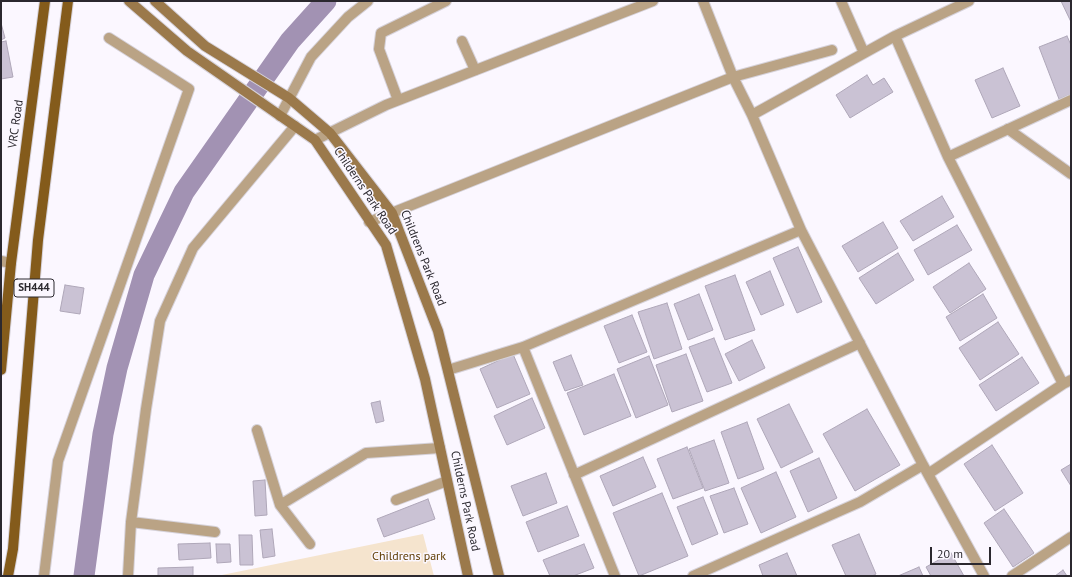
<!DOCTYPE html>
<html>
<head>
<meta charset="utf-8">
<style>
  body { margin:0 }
  #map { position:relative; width:1072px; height:577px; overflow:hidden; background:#fbf7ff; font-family:"PT Sans",sans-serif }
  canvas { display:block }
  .frame { position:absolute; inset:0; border:2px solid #2b282f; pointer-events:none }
  .scale { position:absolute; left:930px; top:547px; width:61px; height:18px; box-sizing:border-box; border:2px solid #2b282f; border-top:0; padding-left:5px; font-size:12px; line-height:14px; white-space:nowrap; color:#2b282f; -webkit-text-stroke:3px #fbf7ff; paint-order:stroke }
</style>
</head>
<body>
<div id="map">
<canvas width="1072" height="577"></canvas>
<div class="frame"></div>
<div class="scale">20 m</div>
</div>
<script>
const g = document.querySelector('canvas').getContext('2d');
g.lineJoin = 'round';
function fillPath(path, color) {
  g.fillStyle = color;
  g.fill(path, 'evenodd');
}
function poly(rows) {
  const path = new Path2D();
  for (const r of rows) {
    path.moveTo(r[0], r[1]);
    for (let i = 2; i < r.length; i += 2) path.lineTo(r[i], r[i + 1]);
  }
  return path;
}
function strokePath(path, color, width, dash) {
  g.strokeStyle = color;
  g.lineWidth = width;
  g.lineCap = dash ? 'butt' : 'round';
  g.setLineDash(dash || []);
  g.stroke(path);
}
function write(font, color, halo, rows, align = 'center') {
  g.font = font + ' "PT Sans",sans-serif';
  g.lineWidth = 3;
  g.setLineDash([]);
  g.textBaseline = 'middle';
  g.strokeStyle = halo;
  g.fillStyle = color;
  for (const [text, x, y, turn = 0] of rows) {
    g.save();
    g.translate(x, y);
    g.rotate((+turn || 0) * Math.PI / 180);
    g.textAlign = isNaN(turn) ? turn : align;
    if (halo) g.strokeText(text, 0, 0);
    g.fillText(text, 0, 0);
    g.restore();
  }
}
fillPath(poly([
  [423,534,434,576,217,576]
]), '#f5e4ce');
strokePath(poly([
  [84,576,103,434,117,368,144,275,184,192,290,41,326,1]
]), '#a292b3', 21);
const building = poly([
  [1061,1,1071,1,1071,22,1061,1],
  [1,23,5,38,1,40,1,23],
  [1067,36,1071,45,1071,94,1059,99,1039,47,1067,36],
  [6,41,13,77,1,79,1,42,6,41],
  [1003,68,1020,106,992,118,975,80,1003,68],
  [867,75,873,85,884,78,893,92,850,118,836,95,867,75],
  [942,196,954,217,913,241,900,221,942,196],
  [883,222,898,248,858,272,842,246,883,222],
  [957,225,972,250,928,275,914,250,957,225],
  [798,247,822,302,797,313,773,258,798,247],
  [898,253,914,280,876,304,859,278,898,253],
  [969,263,986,289,950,313,933,287,969,263],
  [770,271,784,305,761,315,746,282,770,271],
  [735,275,755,330,725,340,705,286,735,275],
  [65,285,84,288,80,314,60,311,65,285],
  [699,294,713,330,688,340,674,304,699,294],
  [983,294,997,318,960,341,946,317,983,294],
  [667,303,682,349,654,359,638,312,667,303],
  [632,315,647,352,619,363,604,326,632,315],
  [998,322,1019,354,980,380,959,348,998,322],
  [714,338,732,383,707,392,689,347,714,338],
  [752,340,765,368,739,381,725,354,752,340],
  [513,354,530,394,497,408,480,369,513,354],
  [686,354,703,401,672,412,656,365,686,354],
  [571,355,583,385,565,391,553,362,571,355],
  [649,356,668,405,636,418,617,369,649,356],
  [1022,357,1039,383,996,411,979,385,1022,357],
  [614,374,631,416,584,435,567,393,614,374],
  [532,398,545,428,507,445,494,416,532,398],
  [380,401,384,421,376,423,371,403,380,401],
  [789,404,813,452,781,468,757,419,789,404],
  [867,409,900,465,855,491,823,434,867,409],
  [747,422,764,469,738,479,721,432,747,422],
  [714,440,729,483,705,491,689,449,714,440],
  [992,445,1023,493,995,511,964,464,992,445],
  [687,447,703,488,673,499,657,459,687,447],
  [643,457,656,487,613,506,600,476,643,457],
  [819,458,837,498,808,512,790,471,819,458],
  [1071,464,1071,486,1061,470,1071,464],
  [776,472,796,517,761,533,741,488,776,472],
  [546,473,557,503,523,516,511,486,546,473],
  [265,480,267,515,255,516,253,481,265,480],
  [734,488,748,524,724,533,710,496,734,488],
  [662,493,688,556,639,576,613,513,662,493],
  [703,497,718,534,692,545,677,507,703,497],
  [428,499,435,519,384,537,377,519,428,499],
  [567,506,579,536,538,552,526,522,567,506],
  [1004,509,1034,553,1013,567,984,523,1004,509],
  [272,529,275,556,263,558,260,530,272,529],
  [859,534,876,574,872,576,846,576,832,545,859,534],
  [239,535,252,535,253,565,240,565,239,535],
  [210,543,211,558,179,560,178,544,210,543],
  [216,544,230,544,231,562,217,563,216,544],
  [584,544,594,568,573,576,550,576,543,560,584,544],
  [787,553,797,576,763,576,759,565,787,553],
  [951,553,964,576,931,576,926,567,951,553],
  [193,567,193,576,158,576,158,568,193,567],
  [919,567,923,576,898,576,919,567],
  [1063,570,1067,576,1055,576,1063,570]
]);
fillPath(building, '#cac2d4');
strokePath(building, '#afa7b9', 1);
const lane = poly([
  [462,41,475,70],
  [1008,129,1071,174]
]);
const street = poly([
  [703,1,733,77,752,115,801,230,923,465,984,576],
  [841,1,864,53],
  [895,36,948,157,1063,384],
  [398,100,379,49,381,33,446,1],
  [752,115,895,36,969,1],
  [280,116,311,57,348,17,368,1],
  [315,140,386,105,653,1],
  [948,157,1071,100],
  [369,222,733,77,832,50],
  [1,261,11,263],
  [523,347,615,576],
  [448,370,523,347,801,230],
  [257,430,280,505,310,544],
  [928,474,1063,384,1071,380],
  [574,475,860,343],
  [396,500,447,481],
  [280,505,366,453,440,448],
  [131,522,215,532],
  [44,576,58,461,189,89,109,38],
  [128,576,131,522,146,409,160,321,193,248,295,126],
  [693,576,860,502,923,465],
  [1012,576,1071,537]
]);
const secondary = poly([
  [129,1,187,51,315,140,386,245,425,379,468,576],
  [155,1,205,46,289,98,330,133,392,213,438,331,499,576]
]);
const primary = poly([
  [1,370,11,263,45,1],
  [8,576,13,549,38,240,68,1]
]);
strokePath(lane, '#d6d2da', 12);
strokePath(street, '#d6d2da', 12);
strokePath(secondary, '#d6d2da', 12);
strokePath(primary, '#d6d2da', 12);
strokePath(lane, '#baa385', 10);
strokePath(street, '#baa385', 10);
strokePath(secondary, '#9b794b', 10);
strokePath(primary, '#845b1b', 10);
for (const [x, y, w] of [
  [34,288,40]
]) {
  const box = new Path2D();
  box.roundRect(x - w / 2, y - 9, w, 18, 3);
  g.fillStyle = '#fbf7ff';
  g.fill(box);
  strokePath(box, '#2b282f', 1);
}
write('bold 11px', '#2b282f', null, [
  ["SH444",34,288]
]);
write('12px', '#2b282f', '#fbf7ff', [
  ["VRC Road",16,124,-82],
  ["Childerns Park Road",365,191,56],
  ["Childrens Park Road",423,258,68],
  ["Childerns Park Road",465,501,78]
]);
write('12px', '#603e05', '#fbf7ff', [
  ["Childrens park",409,557]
]);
</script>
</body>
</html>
